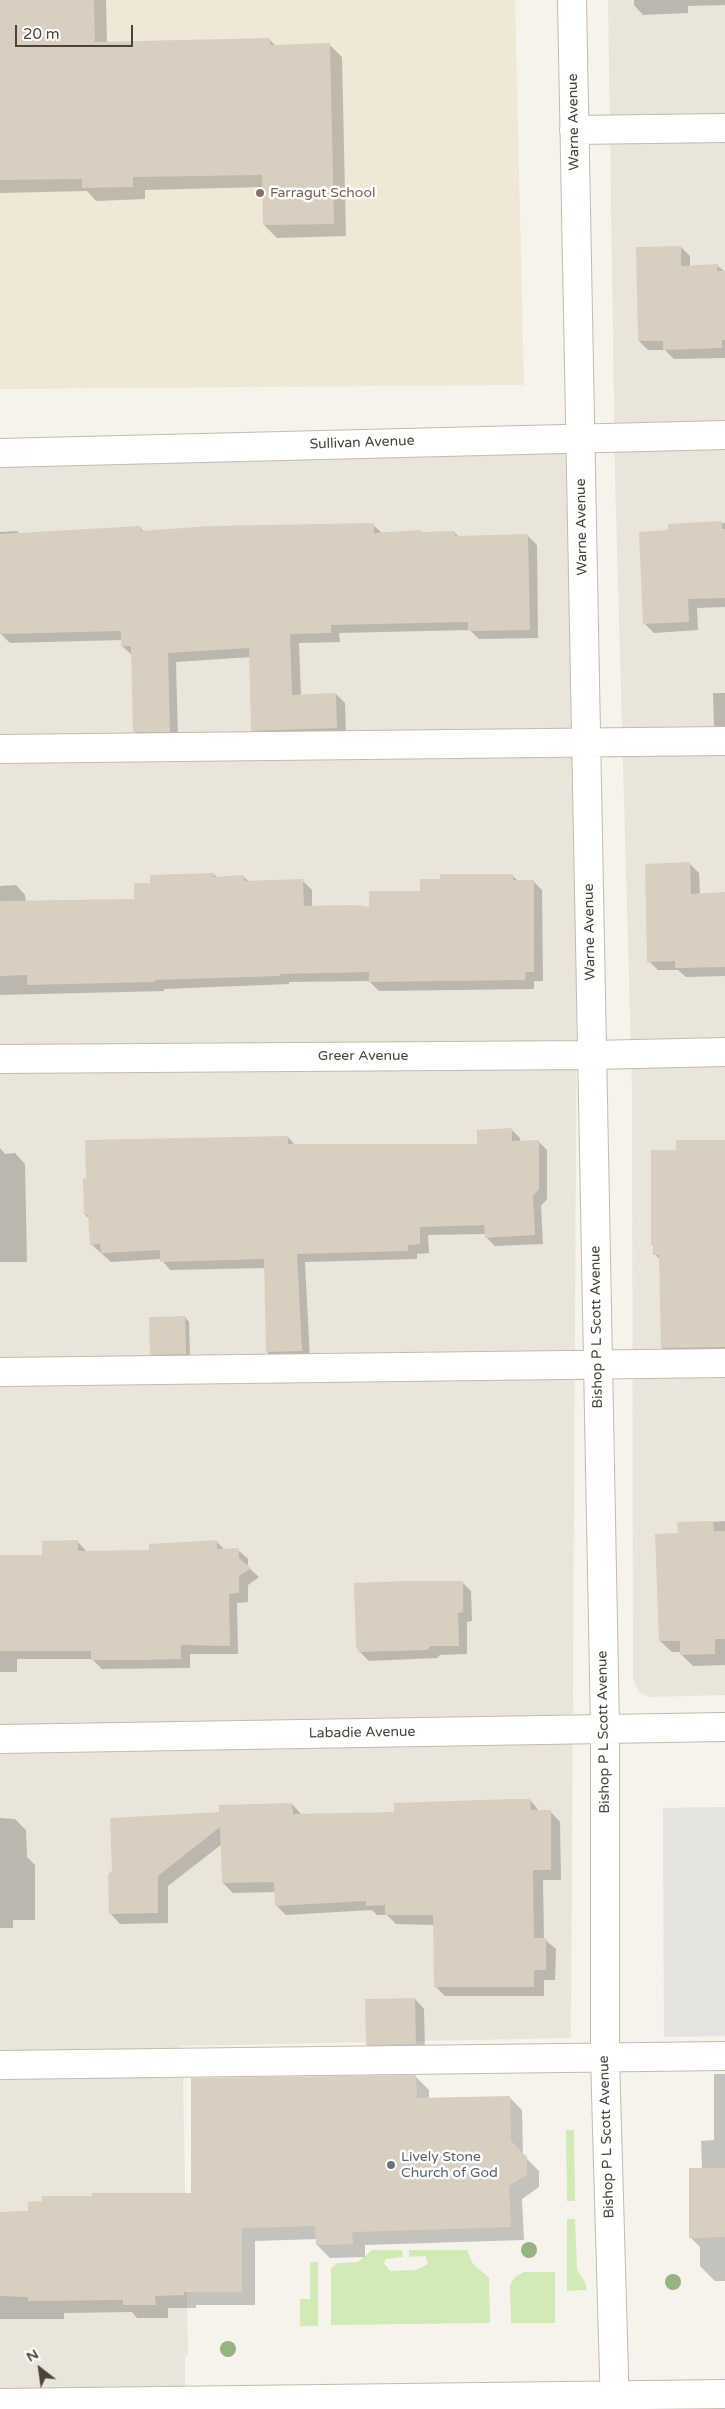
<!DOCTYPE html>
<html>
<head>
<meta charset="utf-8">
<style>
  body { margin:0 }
  #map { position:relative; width:725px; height:2409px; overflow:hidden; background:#f6f3ec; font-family:"Varela Round",sans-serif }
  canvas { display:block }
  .north { position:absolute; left:15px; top:2344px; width:50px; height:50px; -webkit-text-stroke:4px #fff; paint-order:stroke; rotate:330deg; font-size:14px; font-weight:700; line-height:20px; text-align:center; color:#4b4439 }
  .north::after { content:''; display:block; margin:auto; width:18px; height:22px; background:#4b4439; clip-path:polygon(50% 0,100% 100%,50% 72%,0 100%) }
  .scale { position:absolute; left:15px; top:25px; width:118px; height:22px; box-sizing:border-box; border:2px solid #4b4439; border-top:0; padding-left:6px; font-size:15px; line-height:18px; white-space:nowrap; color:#4b4439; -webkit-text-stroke:4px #fff; paint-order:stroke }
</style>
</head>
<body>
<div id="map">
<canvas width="725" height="2409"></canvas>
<div class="north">N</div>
<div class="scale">20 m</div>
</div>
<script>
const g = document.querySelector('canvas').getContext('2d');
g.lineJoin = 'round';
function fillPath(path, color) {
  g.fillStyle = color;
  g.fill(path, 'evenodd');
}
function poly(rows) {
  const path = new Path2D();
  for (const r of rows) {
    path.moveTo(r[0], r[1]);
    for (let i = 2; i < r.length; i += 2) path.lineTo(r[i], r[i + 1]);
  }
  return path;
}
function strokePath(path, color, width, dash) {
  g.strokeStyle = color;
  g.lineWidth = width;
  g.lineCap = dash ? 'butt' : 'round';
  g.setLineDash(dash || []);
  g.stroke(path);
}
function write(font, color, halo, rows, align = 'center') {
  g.font = font + ' "Varela Round",sans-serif';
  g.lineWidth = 5;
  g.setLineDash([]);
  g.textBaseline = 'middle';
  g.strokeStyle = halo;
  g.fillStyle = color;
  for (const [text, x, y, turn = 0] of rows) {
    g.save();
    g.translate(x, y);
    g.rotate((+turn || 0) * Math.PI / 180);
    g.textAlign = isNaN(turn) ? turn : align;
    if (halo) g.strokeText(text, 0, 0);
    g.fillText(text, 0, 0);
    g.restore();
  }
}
fillPath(poly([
  [608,0,725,0,725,1695,649,1697,639,1692,633,1679,632,1089,615,475],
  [580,437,571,2038,181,2046,181,2069,183,2070,188,2355,185,2355,185,2409,0,2409,0,453]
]), '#eae5da');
fillPath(poly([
  [0,0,515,0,524,385,0,389]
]), '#efe8d6');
fillPath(poly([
  [566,2130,574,2130,575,2201,567,2201],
  [567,2219,575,2219,577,2270,585,2282,587,2290,567,2291],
  [372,2250,402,2250,403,2257,386,2259,384,2263,390,2271,416,2270,428,2264,425,2256,409,2257,409,2250,467,2250,473,2264,489,2278,490,2323,331,2325,331,2268,338,2263,358,2262],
  [310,2262,318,2262,318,2326,300,2326,300,2299,310,2299],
  [524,2272,555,2272,555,2323,511,2323,510,2285,515,2277]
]), '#d2eab5');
fillPath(poly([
  [725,1807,725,2036,664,2037,663,1808]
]), '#e5e3e0');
fillPath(poly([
  [0,0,106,0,107,43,269,39,276,46,329,44,342,57,346,236,277,238,264,225,264,187,145,190,145,199,96,201,87,191,0,193],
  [634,0,725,0,725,5,688,6,688,13,643,15,634,5],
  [681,247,690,256,690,266,717,265,725,272,725,358,674,359,665,350,648,350,639,341],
  [725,523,725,607,697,608,698,630,654,633,644,623,670,532,669,525],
  [373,525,383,534,455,533,459,537,528,536,537,545,538,638,479,639,470,630,339,633,340,642,299,643,301,696,336,694,345,703,346,736,261,739,252,730,251,657,176,662,178,740,143,740,134,731,132,655,122,646,122,640,10,643,0,633,0,532,17,531,20,534,140,527,144,532],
  [713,693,725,693,725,730,719,730,714,725],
  [690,864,699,873,700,895,725,893,725,976,686,977,678,970,658,970,649,961],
  [214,874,217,878,244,877,250,883,302,880,312,890,312,907,371,908,421,892,513,876,518,881,533,881,542,890,543,981,534,981,534,989,379,991,369,981,289,982,289,984,164,989,164,991,0,995,0,886,16,885,25,895,26,902,135,900,151,884],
  [511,1129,520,1138,520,1142,538,1141,547,1150,547,1199,541,1206,543,1244,495,1246,486,1237,486,1234,428,1235,429,1253,417,1254,417,1259,305,1262,310,1360,276,1361,267,1352,266,1268,170,1270,161,1259,111,1262,91,1244,90,1219,85,1215,288,1137,296,1146,478,1146],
  [725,1141,725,1355,671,1357,662,1348,660,1260,655,1254,655,1247,652,1245,677,1151],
  [0,1148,5,1154,15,1153,25,1164,27,1262,0,1262],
  [185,1317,189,1322,190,1358,156,1359,151,1354],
  [725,1521,725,1665,693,1666,682,1655,682,1652,672,1652,660,1641,679,1534,679,1524],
  [216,1541,225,1550,238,1550,248,1559,248,1567,259,1577,248,1585,248,1602,237,1603,238,1654,190,1654,190,1668,102,1669,92,1659,17,1659,17,1672,0,1672,0,1556,44,1556,78,1542,87,1552,150,1551],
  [462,1582,471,1591,472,1621,467,1622,467,1654,440,1655,437,1658,369,1661,360,1652,357,1647],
  [530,1800,540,1812,550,1811,560,1822,561,1880,543,1880,544,1939,556,1949,555,1980,544,1980,544,1996,445,1996,435,1986,434,1925,396,1924,387,1915,377,1915,372,1910,286,1915,276,1905,275,1892,233,1893,223,1883,222,1844,168,1886,168,1923,120,1924,110,1913,221,1813,292,1804,302,1815,395,1813],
  [0,1818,15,1819,26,1830,27,1857,35,1865,35,1920,13,1920,13,1928,0,1928],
  [415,1999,424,2009,425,2053,376,2054,367,2044],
  [714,2074,725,2074,725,2281,715,2281,700,2266,700,2247,690,2237,702,2169,701,2141,714,2140],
  [416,2077,429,2090,429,2099,509,2097,522,2110,523,2155,539,2171,539,2187,522,2199,524,2240,365,2245,365,2257,330,2258,317,2245,317,2239,255,2241,255,2305,196,2305,196,2308,168,2308,168,2318,137,2318,132,2312,64,2313,64,2319,0,2319,0,2214,192,2194]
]), '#0003');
fillPath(poly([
  [0,0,94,0,95,42,270,38,270,45,330,43,334,224,263,225,262,175,133,177,133,187,82,188,82,179,0,180],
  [681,246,681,266,718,264,717,271,725,271,725,340,722,340,722,348,663,350,663,341,638,341,636,247],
  [722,521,722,529,725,529,725,598,688,599,689,622,643,624,639,532,668,530,668,524],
  [374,523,374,533,420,530,422,532,455,531,455,536,528,534,530,630,468,631,468,622,331,625,331,633,290,634,292,695,336,693,337,728,251,731,249,648,168,653,170,732,133,732,131,646,121,646,121,631,0,634,0,534,140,526,141,531,210,526],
  [690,862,691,894,725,892,725,967,675,968,675,961,647,962,645,864],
  [214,873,214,877,244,875,244,881,303,879,304,906,357,905,369,907,369,891,420,891,420,879,440,879,440,874,513,874,513,880,534,880,534,972,526,972,525,980,369,982,369,972,280,974,280,976,155,980,155,982,27,985,27,975,0,976,0,901,134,899,134,883,150,883,150,875],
  [512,1128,512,1141,539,1140,539,1189,533,1196,535,1235,485,1238,484,1225,420,1227,420,1244,408,1245,408,1251,297,1254,302,1351,266,1352,264,1259,160,1262,160,1250,101,1253,100,1244,90,1245,88,1215,84,1215,83,1179,86,1178,85,1140,288,1136,288,1144,477,1144,477,1130],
  [676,1140,725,1140,725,1347,661,1348,659,1255,653,1255,653,1245,651,1245,651,1150,676,1150],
  [185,1316,186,1354,150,1355,149,1317],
  [713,1521,714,1531,725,1531,725,1639,715,1639,715,1654,680,1655,680,1641,659,1641,655,1534,678,1533,677,1522],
  [78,1540,78,1551,149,1550,149,1544,217,1540,217,1549,239,1548,239,1558,251,1568,239,1576,239,1593,229,1594,230,1646,181,1645,181,1659,142,1660,91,1660,91,1651,0,1651,0,1555,42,1555,42,1541],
  [406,1581,463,1581,463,1612,458,1613,459,1646,431,1646,427,1650,358,1652,358,1647,356,1648,354,1583],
  [512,1799,530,1799,531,1810,551,1810,551,1870,533,1870,534,1938,546,1938,546,1970,534,1970,534,1987,434,1987,433,1915,385,1915,385,1905,366,1906,366,1901,275,1906,274,1882,222,1883,220,1827,158,1876,158,1913,109,1914,108,1874,112,1871,110,1818,219,1812,219,1805,292,1803,293,1814,394,1812,394,1803],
  [415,1998,416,2044,366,2045,365,1999],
  [416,2075,417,2098,510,2096,511,2141,527,2157,527,2174,509,2186,511,2227,352,2232,353,2244,316,2245,315,2226,242,2228,242,2292,184,2292,184,2295,155,2296,156,2305,123,2305,123,2300,28,2301,28,2297,0,2296,0,2212,28,2211,28,2202,42,2201,42,2196,92,2196,92,2193,191,2193,191,2078],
  [689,2168,725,2168,725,2237,689,2238]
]), '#d8cfc1');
const minor = poly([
  [572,0,605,1728,605,2058,615,2409],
  [574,130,725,128],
  [0,453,725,435],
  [0,749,725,741],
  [0,1059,593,1055,725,1052],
  [0,1372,725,1363],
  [0,1739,725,1727],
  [0,2065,725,2056],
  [0,2403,725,2394]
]);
strokePath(minor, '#c2bbae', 30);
strokePath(minor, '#fff', 28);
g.fillStyle = '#97b381';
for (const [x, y] of [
  [529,2250],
  [673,2282],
  [228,2349]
]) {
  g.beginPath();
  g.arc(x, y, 8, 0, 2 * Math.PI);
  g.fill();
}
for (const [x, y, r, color] of [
  [260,193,5,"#8d6e63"],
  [391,2165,5,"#6b7280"]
]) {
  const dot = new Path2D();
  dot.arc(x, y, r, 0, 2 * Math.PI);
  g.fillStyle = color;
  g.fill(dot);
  strokePath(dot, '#fff', 2);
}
write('14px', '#4b4439', '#fff', [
  ["Warne Avenue",574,122,-91],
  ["Sullivan Avenue",362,443,-2],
  ["Warne Avenue",582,527,-91],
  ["Warne Avenue",590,932,-91],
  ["Greer Avenue",363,1056],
  ["Bishop P L Scott Avenue",597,1327,-91],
  ["Bishop P L Scott Avenue",604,1732,-91],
  ["Labadie Avenue",362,1733,-1],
  ["Bishop P L Scott Avenue",607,2137,-92]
]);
write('14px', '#785e54', '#fff', [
  ["Farragut School",270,193]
], 'left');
write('14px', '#5b616d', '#fff', [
  ["Lively Stone",401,2157],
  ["Church of God",401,2173]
], 'left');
</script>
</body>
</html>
